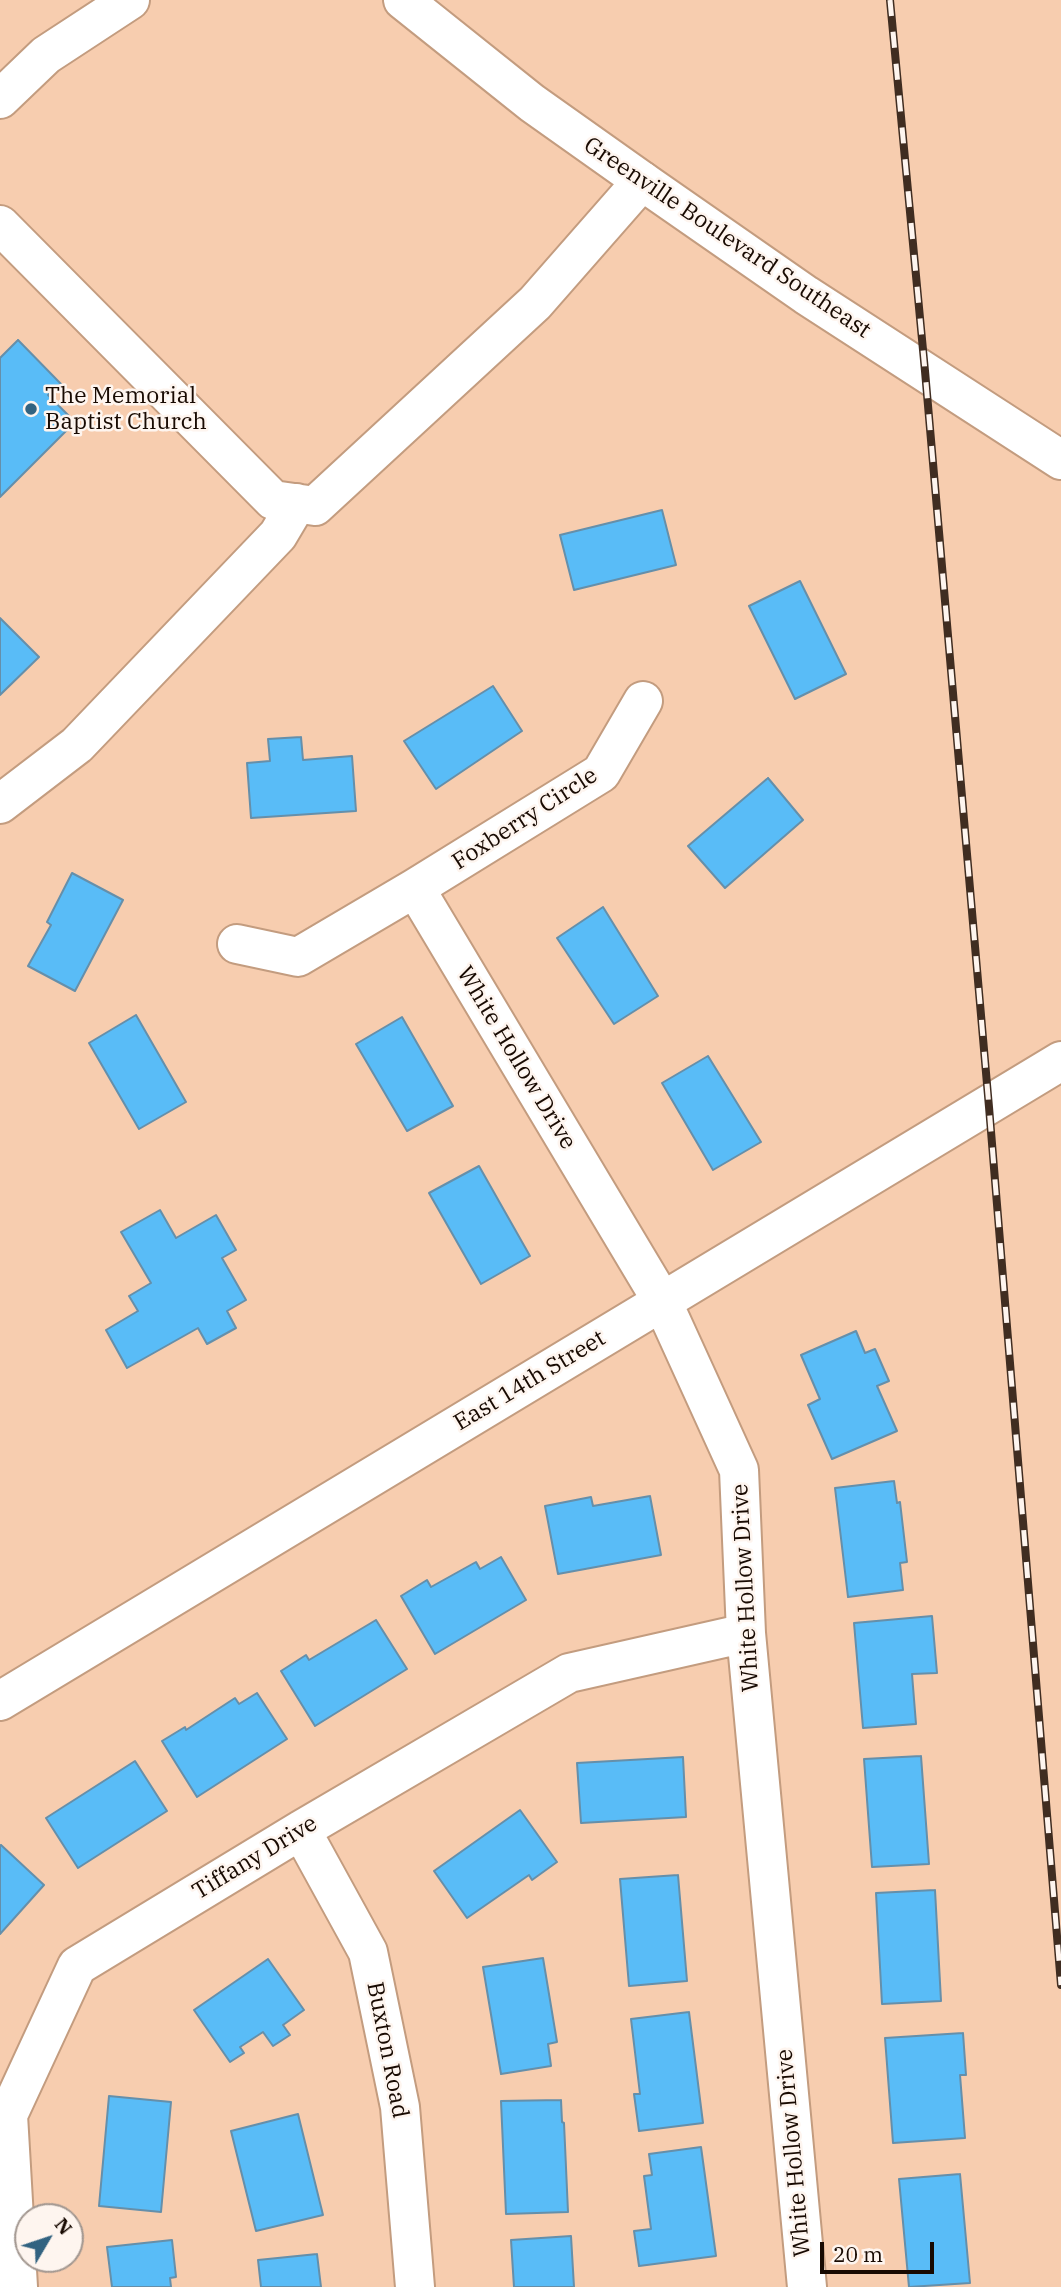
<!DOCTYPE html>
<html>
<head>
<meta charset="utf-8">
<style>
  body { margin:0 }
  #map { position:relative; width:1061px; height:2287px; overflow:hidden; background:#f7cdaf; font-family:"IBM Plex Serif",serif }
  canvas { display:block }
  .north { position:absolute; left:14px; top:2203px; width:70px; height:70px; box-sizing:border-box; background:#fef5ef; border:2px solid #a29790; border-radius:50%; rotate:51deg; font-size:19px; font-weight:700; line-height:28px; text-align:center; color:#180a02 }
  .north::after { content:''; display:block; margin:auto; width:24px; height:32px; background:#326381; clip-path:polygon(50% 0,100% 100%,50% 72%,0 100%) }
  .scale { position:absolute; left:820px; top:2242px; width:114px; height:32px; box-sizing:border-box; border:4px solid #180a02; border-top:0; padding-left:9px; font-size:21px; line-height:24px; white-space:nowrap; color:#180a02; -webkit-text-stroke:5px #fef5ef; paint-order:stroke }
</style>
</head>
<body>
<div id="map">
<canvas width="1061" height="2287"></canvas>
<div class="north">N</div>
<div class="scale">20 m</div>
</div>
<script>
const g = document.querySelector('canvas').getContext('2d');
g.lineJoin = 'round';
function fillPath(path, color) {
  g.fillStyle = color;
  g.fill(path, 'evenodd');
}
function poly(rows) {
  const path = new Path2D();
  for (const r of rows) {
    path.moveTo(r[0], r[1]);
    for (let i = 2; i < r.length; i += 2) path.lineTo(r[i], r[i + 1]);
  }
  return path;
}
function strokePath(path, color, width, dash) {
  g.strokeStyle = color;
  g.lineWidth = width;
  g.lineCap = dash ? 'butt' : 'round';
  g.setLineDash(dash || []);
  g.stroke(path);
}
function write(font, color, halo, rows, align = 'center') {
  g.font = font + ' "IBM Plex Serif",serif';
  g.lineWidth = 5;
  g.setLineDash([]);
  g.textBaseline = 'middle';
  g.strokeStyle = halo;
  g.fillStyle = color;
  for (const [text, x, y, turn = 0] of rows) {
    g.save();
    g.translate(x, y);
    g.rotate((+turn || 0) * Math.PI / 180);
    g.textAlign = isNaN(turn) ? turn : align;
    if (halo) g.strokeText(text, 0, 0);
    g.fillText(text, 0, 0);
    g.restore();
  }
}
const building = poly([
  [18,340,61,384,48,395,75,422,0,497,0,358,18,340],
  [662,510,676,565,574,590,560,535,662,510],
  [800,581,846,674,795,699,749,606,800,581],
  [0,618,39,657,0,695,0,618],
  [493,686,522,731,436,789,404,741,493,686],
  [301,737,303,760,352,756,356,811,251,818,247,763,270,761,268,739,301,737],
  [768,778,803,820,725,888,688,846,768,778],
  [72,873,123,900,75,991,28,966,51,925,47,922,72,873],
  [603,907,658,996,614,1024,557,938,603,907],
  [136,1015,186,1102,139,1129,89,1043,136,1015],
  [402,1017,453,1106,407,1131,356,1044,402,1017],
  [708,1056,761,1142,713,1170,662,1083,708,1056],
  [479,1166,530,1256,481,1284,429,1193,479,1166],
  [160,1210,176,1238,216,1215,236,1250,222,1258,246,1300,227,1311,236,1328,207,1344,198,1328,127,1368,106,1330,138,1311,129,1296,151,1283,121,1232,160,1210],
  [856,1331,865,1353,875,1349,889,1381,877,1386,897,1431,832,1459,808,1405,820,1399,801,1355,856,1331],
  [894,1481,897,1503,900,1502,907,1562,900,1563,903,1590,848,1597,835,1488,894,1481],
  [650,1496,661,1555,558,1574,545,1506,591,1497,593,1506,650,1496],
  [501,1557,526,1600,435,1654,401,1596,427,1580,431,1587,476,1562,480,1569,501,1557],
  [932,1616,937,1673,912,1674,916,1724,863,1728,854,1623,932,1616],
  [376,1620,407,1669,315,1726,281,1671,306,1655,309,1660,376,1620],
  [257,1693,287,1739,197,1797,162,1741,185,1727,186,1730,235,1698,239,1704,257,1693],
  [921,1756,929,1864,872,1867,864,1759,921,1756],
  [683,1757,686,1817,581,1823,577,1763,683,1757],
  [135,1761,167,1811,78,1868,46,1818,135,1761],
  [520,1810,557,1862,532,1880,529,1875,467,1918,434,1871,520,1810],
  [1,1845,44,1885,0,1934,0,1846,1,1845],
  [678,1875,687,1981,629,1986,620,1879,678,1875],
  [935,1890,941,2001,882,2004,876,1893,935,1890],
  [543,1958,557,2042,548,2044,551,2066,501,2074,483,1967,543,1958],
  [268,1959,304,2010,283,2025,290,2035,273,2046,263,2032,240,2047,244,2053,230,2062,194,2010,268,1959],
  [689,2012,703,2123,639,2131,634,2094,640,2094,631,2019,689,2012],
  [963,2033,966,2075,960,2075,965,2138,893,2143,885,2038,963,2033],
  [109,2096,171,2102,161,2212,99,2206,109,2096],
  [561,2100,562,2122,564,2123,568,2212,506,2214,501,2101,561,2100],
  [298,2114,323,2215,256,2231,231,2131,298,2114],
  [701,2147,716,2256,639,2266,634,2231,651,2229,644,2176,652,2175,649,2154,701,2147],
  [960,2174,970,2283,909,2287,899,2179,960,2174],
  [571,2236,574,2287,514,2287,511,2240,571,2236],
  [172,2240,176,2277,170,2278,171,2287,112,2287,107,2247,172,2240],
  [317,2254,321,2287,261,2287,258,2260,317,2254]
]);
fillPath(building, '#59bcf7');
strokePath(building, '#658faa', 2);
const minor = poly([
  [0,99,46,55,130,0],
  [0,225,273,500,315,506,535,303,642,181],
  [0,804,77,745,278,535,297,503],
  [415,888,662,1301,739,1470,746,1633,807,2287],
  [237,944,298,957,415,888,601,773,643,701],
  [0,1701,1061,1061],
  [301,1830,368,1952,400,2107,415,2287],
  [18,2287,8,2115,77,1966,301,1830,569,1673,746,1633]
]);
const highway = poly([
  [403,0,532,103,642,181,806,295,1061,460]
]);
strokePath(minor, '#c39c7f', 42);
strokePath(highway, '#c39c7f', 42);
strokePath(minor, '#fff', 38);
strokePath(highway, '#fff', 38);
const rail = poly([
  [890,0,925,371,989,1107,1061,1985]
]);
strokePath(rail, '#402d21', 8);
strokePath(rail, '#fef5ef', 5, [16]);
for (const [x, y, r, color] of [
  [31,409,7,"#326381"]
]) {
  const dot = new Path2D();
  dot.arc(x, y, r, 0, 2 * Math.PI);
  g.fillStyle = color;
  g.fill(dot);
  strokePath(dot, '#fef5ef', 2.5);
}
write('23px', '#180a02', '#fef5ef', [
  ["Greenville Boulevard Southeast",727,238,34],
  ["Foxberry Circle",525,819,-33],
  ["White Hollow Drive",516,1058,59],
  ["East 14th Street",530,1381,-31],
  ["White Hollow Drive",746,1588,-93],
  ["Tiffany Drive",255,1858,-31],
  ["Buxton Road",387,2050,79],
  ["White Hollow Drive",794,2153,-95]
]);
write('23px', '#180a02', '#fef5ef', [
  ["The Memorial",45,396],
  ["Baptist Church",45,422]
], 'left');
</script>
</body>
</html>
